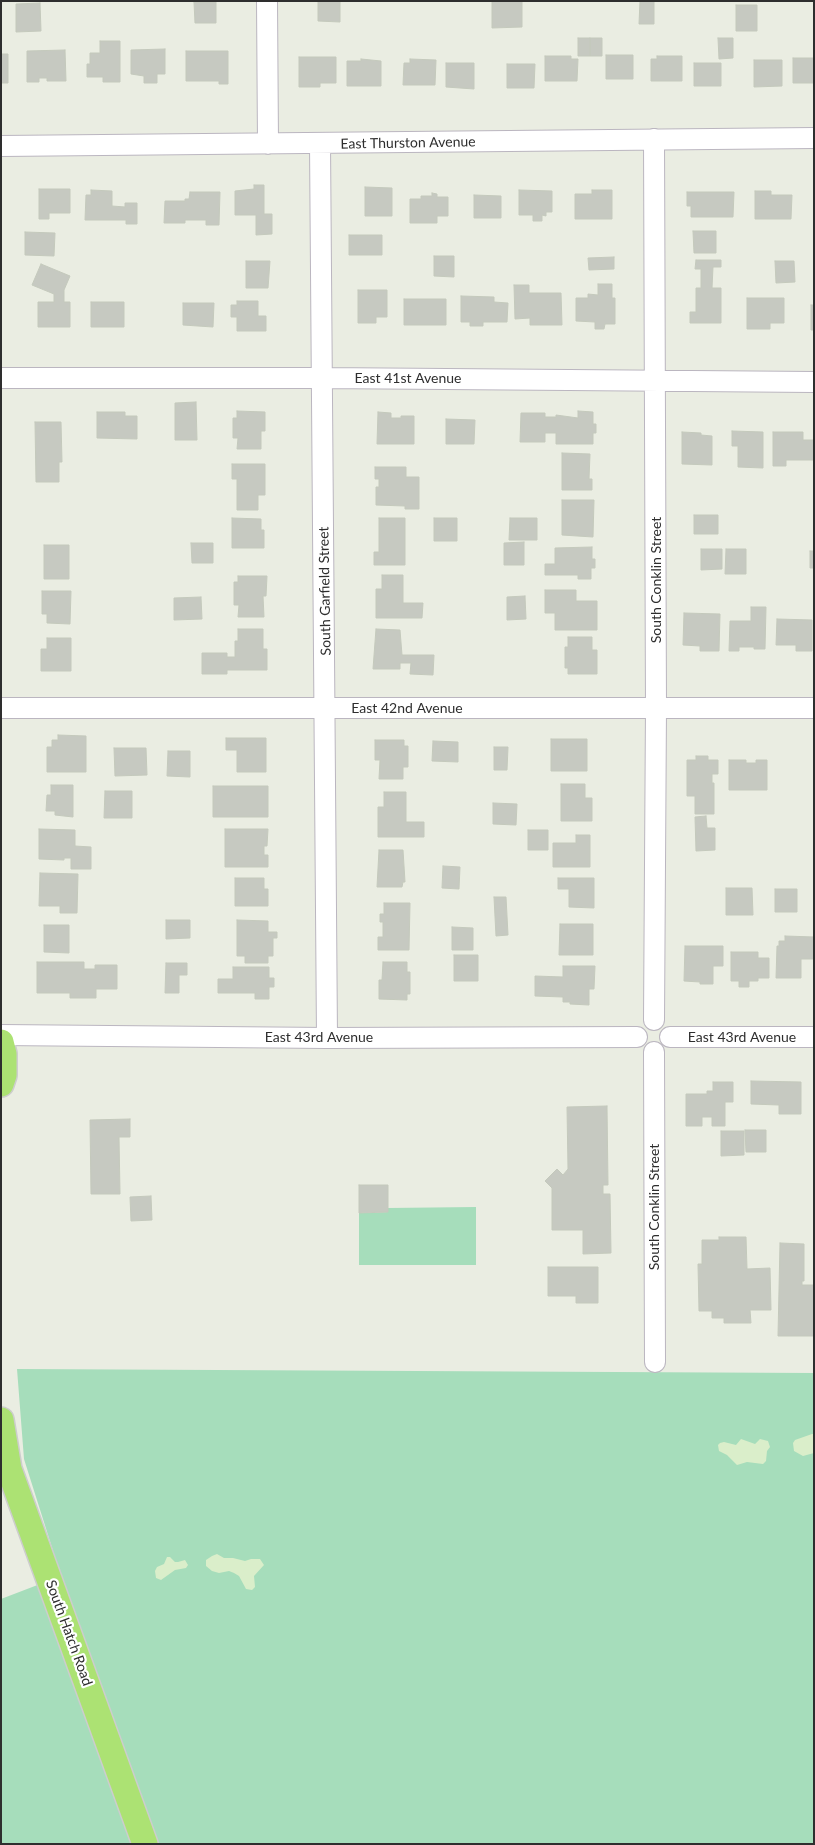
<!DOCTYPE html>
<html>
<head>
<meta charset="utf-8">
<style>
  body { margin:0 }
  #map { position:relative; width:815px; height:1845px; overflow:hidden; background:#eaede2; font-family:Lato,sans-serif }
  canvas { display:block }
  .frame { position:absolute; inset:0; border:2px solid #2e2e2e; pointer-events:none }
</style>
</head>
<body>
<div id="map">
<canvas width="815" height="1845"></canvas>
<div class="frame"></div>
</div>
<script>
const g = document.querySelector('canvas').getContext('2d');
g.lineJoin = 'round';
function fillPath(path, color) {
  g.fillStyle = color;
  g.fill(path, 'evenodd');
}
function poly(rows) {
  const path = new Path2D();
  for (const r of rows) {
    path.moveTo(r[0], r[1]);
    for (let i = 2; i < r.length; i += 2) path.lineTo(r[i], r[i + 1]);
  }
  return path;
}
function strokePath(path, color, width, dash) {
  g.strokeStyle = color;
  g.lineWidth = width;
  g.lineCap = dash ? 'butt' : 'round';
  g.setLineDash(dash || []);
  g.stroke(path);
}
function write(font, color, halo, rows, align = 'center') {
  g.font = font + ' Lato,sans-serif';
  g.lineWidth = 4.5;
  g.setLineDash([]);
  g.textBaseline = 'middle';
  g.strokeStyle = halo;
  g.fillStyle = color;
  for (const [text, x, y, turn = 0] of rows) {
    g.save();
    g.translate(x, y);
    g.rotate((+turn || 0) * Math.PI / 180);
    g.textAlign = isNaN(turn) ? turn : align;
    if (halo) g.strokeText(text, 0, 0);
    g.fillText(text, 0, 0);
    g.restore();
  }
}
fillPath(poly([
  [476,1207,476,1265,359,1265,359,1213,388,1212,388,1208],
  [17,1369,814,1373,814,1844,1,1844,1,1599,61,1576,24,1459]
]), '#a6ddbb');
fillPath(poly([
  [812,1434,814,1434,814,1453,803,1456,794,1451,793,1443,795,1440],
  [741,1439,755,1444,760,1439,768,1441,770,1447,767,1451,766,1461,763,1464,747,1462,737,1465,727,1455,719,1451,718,1445,720,1443,724,1442,736,1445],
  [217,1554,224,1558,233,1558,245,1561,251,1559,260,1559,264,1565,254,1576,255,1587,252,1590,246,1589,239,1576,234,1573,229,1571,219,1573,212,1571,206,1566,206,1560,212,1556],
  [167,1557,170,1557,175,1562,178,1562,185,1560,188,1565,186,1568,175,1570,161,1580,156,1578,155,1571,157,1567,164,1564]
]), '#daeeca');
const building = poly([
  [318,1,340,1,340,22,318,21,318,1],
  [492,1,522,1,522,27,492,28,492,1],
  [640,1,654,1,654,24,639,24,640,1],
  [194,2,216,2,216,23,195,23,194,2],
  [40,3,41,31,16,32,16,4,40,3],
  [736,5,757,5,757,31,736,31,736,5],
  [578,38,590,38,590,56,578,56,578,38],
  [590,38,602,38,602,56,590,56,590,38],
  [718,38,733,38,733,58,719,59,718,38],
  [100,41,120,41,120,82,103,82,103,77,87,77,87,64,90,64,90,53,100,53,100,41],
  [165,49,165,74,157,74,157,83,144,83,144,76,131,74,131,50,165,49],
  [65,50,66,81,47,81,47,78,39,78,39,82,27,82,27,51,65,50],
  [186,51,228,51,228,84,219,84,219,81,186,81,186,51],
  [1,54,8,54,8,83,1,83,1,54],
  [606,55,633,55,633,79,606,79,606,55],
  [545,56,571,56,571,59,578,59,577,81,545,81,545,56],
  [657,56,682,56,682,81,651,81,651,59,657,59,657,56],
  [299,57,336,57,336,83,320,83,320,87,299,87,299,57],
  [793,58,814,58,814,83,793,83,793,58],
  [361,59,381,61,381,86,347,86,347,61,361,61,361,59],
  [410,59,436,60,435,85,403,85,404,63,410,63,410,59],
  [754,60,782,60,782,86,754,87,754,60],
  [446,63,474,63,474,89,446,87,446,63],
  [694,63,721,63,721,86,694,86,694,63],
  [507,64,535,64,534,88,507,88,507,64],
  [254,185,264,185,264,214,272,214,272,234,256,235,256,215,235,215,235,191,254,189,254,185],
  [365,187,392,188,392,216,365,216,365,187],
  [39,189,70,189,70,213,49,213,49,219,39,219,39,189],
  [91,190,112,191,112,206,125,207,125,203,137,203,137,224,126,224,126,220,85,220,86,195,91,195,91,190],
  [519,190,552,191,552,212,546,212,546,216,542,215,542,221,533,221,533,215,519,215,519,190],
  [592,190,612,190,612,219,575,219,575,194,592,194,592,190],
  [755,191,771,191,771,195,792,195,791,219,755,219,755,191],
  [190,192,220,192,219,225,206,225,206,220,185,220,185,223,164,223,165,201,185,201,185,199,189,199,190,192],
  [687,192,734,192,733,217,691,217,691,206,687,206,687,192],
  [432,193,437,194,437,197,448,197,448,216,437,216,437,223,410,223,410,199,421,199,421,196,432,196,432,193],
  [474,195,501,196,501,218,474,218,474,195],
  [693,231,716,231,716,253,694,253,693,231],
  [25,232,55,233,54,256,25,255,25,232],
  [349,235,382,235,382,255,349,255,349,235],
  [434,256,454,256,454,277,434,276,434,256],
  [614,257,614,269,589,270,588,258,614,257],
  [696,260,721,260,721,267,713,267,712,288,721,288,721,323,690,323,690,312,696,312,696,288,701,288,701,269,695,269,696,260],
  [246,261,270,261,268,288,246,288,246,261],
  [775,261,794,261,795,282,776,283,775,261],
  [41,264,70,276,64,290,64,302,70,302,70,327,38,327,38,302,54,302,54,294,32,285,41,264],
  [598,284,612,284,612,298,615,298,615,324,605,324,604,329,595,329,595,322,576,321,576,298,588,298,588,294,598,295,598,284],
  [514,285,529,285,529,293,561,293,562,325,530,325,530,318,515,319,514,285],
  [358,290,387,290,387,317,376,317,376,323,358,323,358,290],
  [461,296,494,297,494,302,508,303,507,322,483,322,483,326,470,326,470,322,461,322,461,296],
  [747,298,784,298,784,323,770,323,770,329,747,329,747,298],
  [404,299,446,299,446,325,404,325,404,299],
  [237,301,258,301,258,316,266,316,266,331,237,331,237,317,231,317,231,305,237,305,237,301],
  [91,302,124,302,124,327,91,327,91,302],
  [183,303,214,303,213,327,183,325,183,303],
  [811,305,814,305,814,330,811,330,811,305],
  [196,402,197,440,175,440,175,403,196,402],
  [237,411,265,412,265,431,261,431,261,449,237,449,238,438,233,438,233,418,237,418,237,411],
  [578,411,593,412,593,424,596,424,596,433,593,433,593,444,556,444,556,433,545,433,545,442,520,442,521,413,545,413,545,417,556,417,556,415,578,418,578,411],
  [97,412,125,412,125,416,137,416,137,439,97,438,97,412],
  [378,412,391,413,391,418,401,418,401,416,414,416,414,444,377,444,378,412],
  [446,419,475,420,474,444,446,444,446,419],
  [35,422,61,422,62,462,59,462,59,482,36,482,35,422],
  [732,431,763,432,763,468,738,467,738,446,732,446,732,431],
  [682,432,701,433,701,435,712,436,712,465,682,464,682,432],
  [773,432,803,432,803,440,814,440,814,460,786,460,786,466,773,466,773,432],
  [562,453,590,454,589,479,592,479,592,490,562,490,562,453],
  [232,464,265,464,265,495,258,495,258,510,237,510,237,479,232,479,232,464],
  [375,467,406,467,406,477,419,477,419,509,405,509,405,506,376,505,376,487,379,487,379,479,375,479,375,467],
  [562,500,594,500,593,537,562,535,562,500],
  [694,515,718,515,718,534,694,534,694,515],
  [232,518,261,519,261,530,264,530,264,548,232,548,232,518],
  [379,518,405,518,405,565,374,565,374,552,379,552,379,518],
  [434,518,457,518,457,541,434,541,434,518],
  [510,518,537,518,537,540,509,540,510,518],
  [524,542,524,565,504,565,504,543,524,542],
  [191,543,213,543,213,563,192,563,191,543],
  [44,545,69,545,69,579,44,579,44,545],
  [592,547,592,559,595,559,595,568,591,568,591,579,578,579,578,575,545,575,545,564,555,564,555,548,592,547],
  [701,549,722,549,722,569,701,570,701,549],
  [726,549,746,549,746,574,725,574,726,549],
  [810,551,814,551,814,568,810,568,810,551],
  [382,575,403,575,403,603,423,603,422,618,376,618,376,589,382,589,382,575],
  [238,576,267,576,266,596,263,596,264,617,238,617,239,605,234,605,234,582,238,582,238,576],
  [545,590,576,590,576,601,597,601,597,630,555,630,555,613,545,613,545,590],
  [42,591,71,591,70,624,47,623,47,614,42,614,42,591],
  [525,596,526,619,507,620,507,597,525,596],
  [201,597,202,619,174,620,174,598,201,597],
  [751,607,766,607,765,649,754,649,754,647,739,647,739,651,729,651,730,621,751,621,751,607],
  [684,613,720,614,719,651,700,651,700,646,683,645,684,613],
  [777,619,812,620,812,651,796,651,796,645,776,645,777,619],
  [238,629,263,629,263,649,267,649,267,670,227,670,227,674,202,674,202,653,227,653,227,657,235,657,235,641,238,641,238,629],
  [376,629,400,630,402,655,434,655,433,675,410,674,411,663,400,663,400,669,373,669,376,629],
  [568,637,592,637,592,650,597,650,597,674,568,674,568,668,565,668,565,647,568,647,568,637],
  [47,638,71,638,71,671,41,671,41,649,47,649,47,638],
  [58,735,86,736,86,772,47,772,47,747,52,747,52,740,58,740,58,735],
  [226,738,266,738,266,772,237,772,237,750,226,750,226,738],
  [551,739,587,739,587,771,551,771,551,739],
  [375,740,404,740,404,746,408,746,408,767,403,767,403,779,379,779,380,760,375,760,375,740],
  [433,741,458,742,458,762,432,761,433,741],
  [494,747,508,747,507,770,494,770,494,747],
  [114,748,146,748,147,775,115,776,114,748],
  [168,751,190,751,190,777,167,776,168,751],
  [696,756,708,756,708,760,718,760,718,774,712,774,712,783,714,783,714,814,695,814,695,796,687,796,687,760,696,760,696,756],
  [729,760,746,760,746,763,756,763,756,760,767,760,767,790,729,790,729,760],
  [561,784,585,784,585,798,592,798,592,821,561,821,561,784],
  [51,785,73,785,73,817,55,815,55,811,46,811,47,795,51,795,51,785],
  [213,786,268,786,268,817,213,817,213,786],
  [105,791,132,791,132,818,104,818,105,791],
  [384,792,406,792,406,822,424,822,424,837,378,837,378,807,384,807,384,792],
  [493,803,517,804,516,825,493,824,493,803],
  [706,816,707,828,715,828,715,850,696,851,695,817,706,816],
  [39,829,75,830,75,846,91,847,91,869,71,869,71,858,64,858,64,860,39,859,39,829],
  [225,829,268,829,267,846,264,846,264,855,268,855,268,867,225,867,225,829],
  [528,830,548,830,548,850,528,850,528,830],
  [576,835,590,835,590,867,553,867,553,843,576,843,576,835],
  [379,850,403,850,405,882,403,882,402,887,377,887,379,850],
  [443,866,460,867,459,889,442,888,443,866],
  [40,873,78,874,77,913,60,913,60,906,39,906,40,873],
  [235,878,264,878,264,889,268,889,268,906,235,906,235,878],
  [558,878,594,878,594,908,569,907,569,889,558,889,558,878],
  [726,888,752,888,753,915,726,915,726,888],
  [775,889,797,889,797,912,775,912,775,889],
  [494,897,506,897,508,935,496,936,494,897],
  [384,903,410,903,409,950,378,950,378,937,383,937,383,922,380,922,380,914,384,914,384,903],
  [166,920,190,920,190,938,166,939,166,920],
  [237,920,268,921,268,932,277,932,277,938,273,938,273,956,268,956,268,963,245,963,245,956,237,956,237,920],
  [560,924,593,924,593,955,559,955,560,924],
  [44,925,69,925,69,953,44,952,44,925],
  [452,927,473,928,473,950,452,950,452,927],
  [785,936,814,937,814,959,801,959,801,978,776,978,777,946,779,946,779,941,785,941,785,936],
  [685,946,723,946,723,966,713,966,713,984,700,984,700,982,684,981,685,946],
  [731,952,758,952,758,958,769,958,769,978,758,978,758,981,749,981,749,987,739,987,739,981,731,981,731,952],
  [454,955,478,955,478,981,454,981,454,955],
  [37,962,84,962,84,969,95,969,95,965,117,965,117,989,96,989,96,998,70,998,70,993,37,993,37,962],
  [383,962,407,962,407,972,410,972,410,994,407,994,407,1000,379,999,379,980,382,980,383,962],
  [166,963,187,963,187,975,179,975,179,993,165,993,166,963],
  [563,966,595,966,594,989,589,989,589,1005,570,1004,570,1002,563,1002,563,997,535,996,535,976,563,977,563,966],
  [233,967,269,967,269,978,274,978,274,987,269,987,269,999,255,999,255,993,218,993,218,979,233,979,233,967],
  [751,1081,801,1082,801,1114,779,1114,779,1105,751,1104,751,1081],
  [713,1082,733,1082,733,1102,725,1102,725,1126,712,1126,712,1117,702,1117,702,1126,686,1126,686,1094,707,1094,707,1091,713,1091,713,1082],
  [607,1106,608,1185,603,1185,603,1194,610,1194,611,1253,583,1254,583,1230,552,1230,552,1188,545,1181,557,1169,563,1175,568,1169,567,1107,607,1106],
  [130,1119,130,1137,119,1137,120,1194,91,1194,90,1120,130,1119],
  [745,1130,766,1130,766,1152,746,1152,745,1130],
  [721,1131,744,1131,744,1155,721,1156,721,1131],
  [359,1185,388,1185,388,1212,359,1213,359,1185],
  [151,1196,152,1220,131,1221,130,1197,151,1196],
  [719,1237,746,1237,747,1269,770,1268,771,1310,750,1310,751,1323,724,1323,724,1318,712,1318,712,1311,699,1311,698,1264,702,1264,702,1240,719,1240,719,1237],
  [780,1243,804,1244,804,1281,802,1281,802,1285,814,1285,814,1336,778,1336,780,1243],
  [548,1267,598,1267,598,1303,576,1303,576,1296,548,1296,548,1267]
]);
fillPath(building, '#c6c9c1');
strokePath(building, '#c4c9bc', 1);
const minor = poly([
  [267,1,268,144],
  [320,144,327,1038],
  [1,146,814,138],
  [1,378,323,378,814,382],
  [1,708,814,708],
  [654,1020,656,708,654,139],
  [1,1035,327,1038,637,1037],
  [670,1037,814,1037],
  [654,1052,655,1362]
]);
const major = poly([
  [1,1042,4,1054,4,1075,1,1084],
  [1,1420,9,1469,145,1844]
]);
strokePath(minor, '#bbb6c0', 22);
strokePath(major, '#cdcdcd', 28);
strokePath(minor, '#fff', 20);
strokePath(major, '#ace273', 25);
write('14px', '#2e2e2e', '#fff', [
  ["East Thurston Avenue",408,143,-1],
  ["East 41st Avenue",408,378],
  ["South Conklin Street",656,580,-90],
  ["South Garfield Street",325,591,-91],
  ["East 42nd Avenue",407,708],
  ["East 43rd Avenue",319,1037],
  ["East 43rd Avenue",742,1037],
  ["South Conklin Street",654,1207,-90],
  ["South Hatch Road",69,1633,70]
]);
</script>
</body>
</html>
